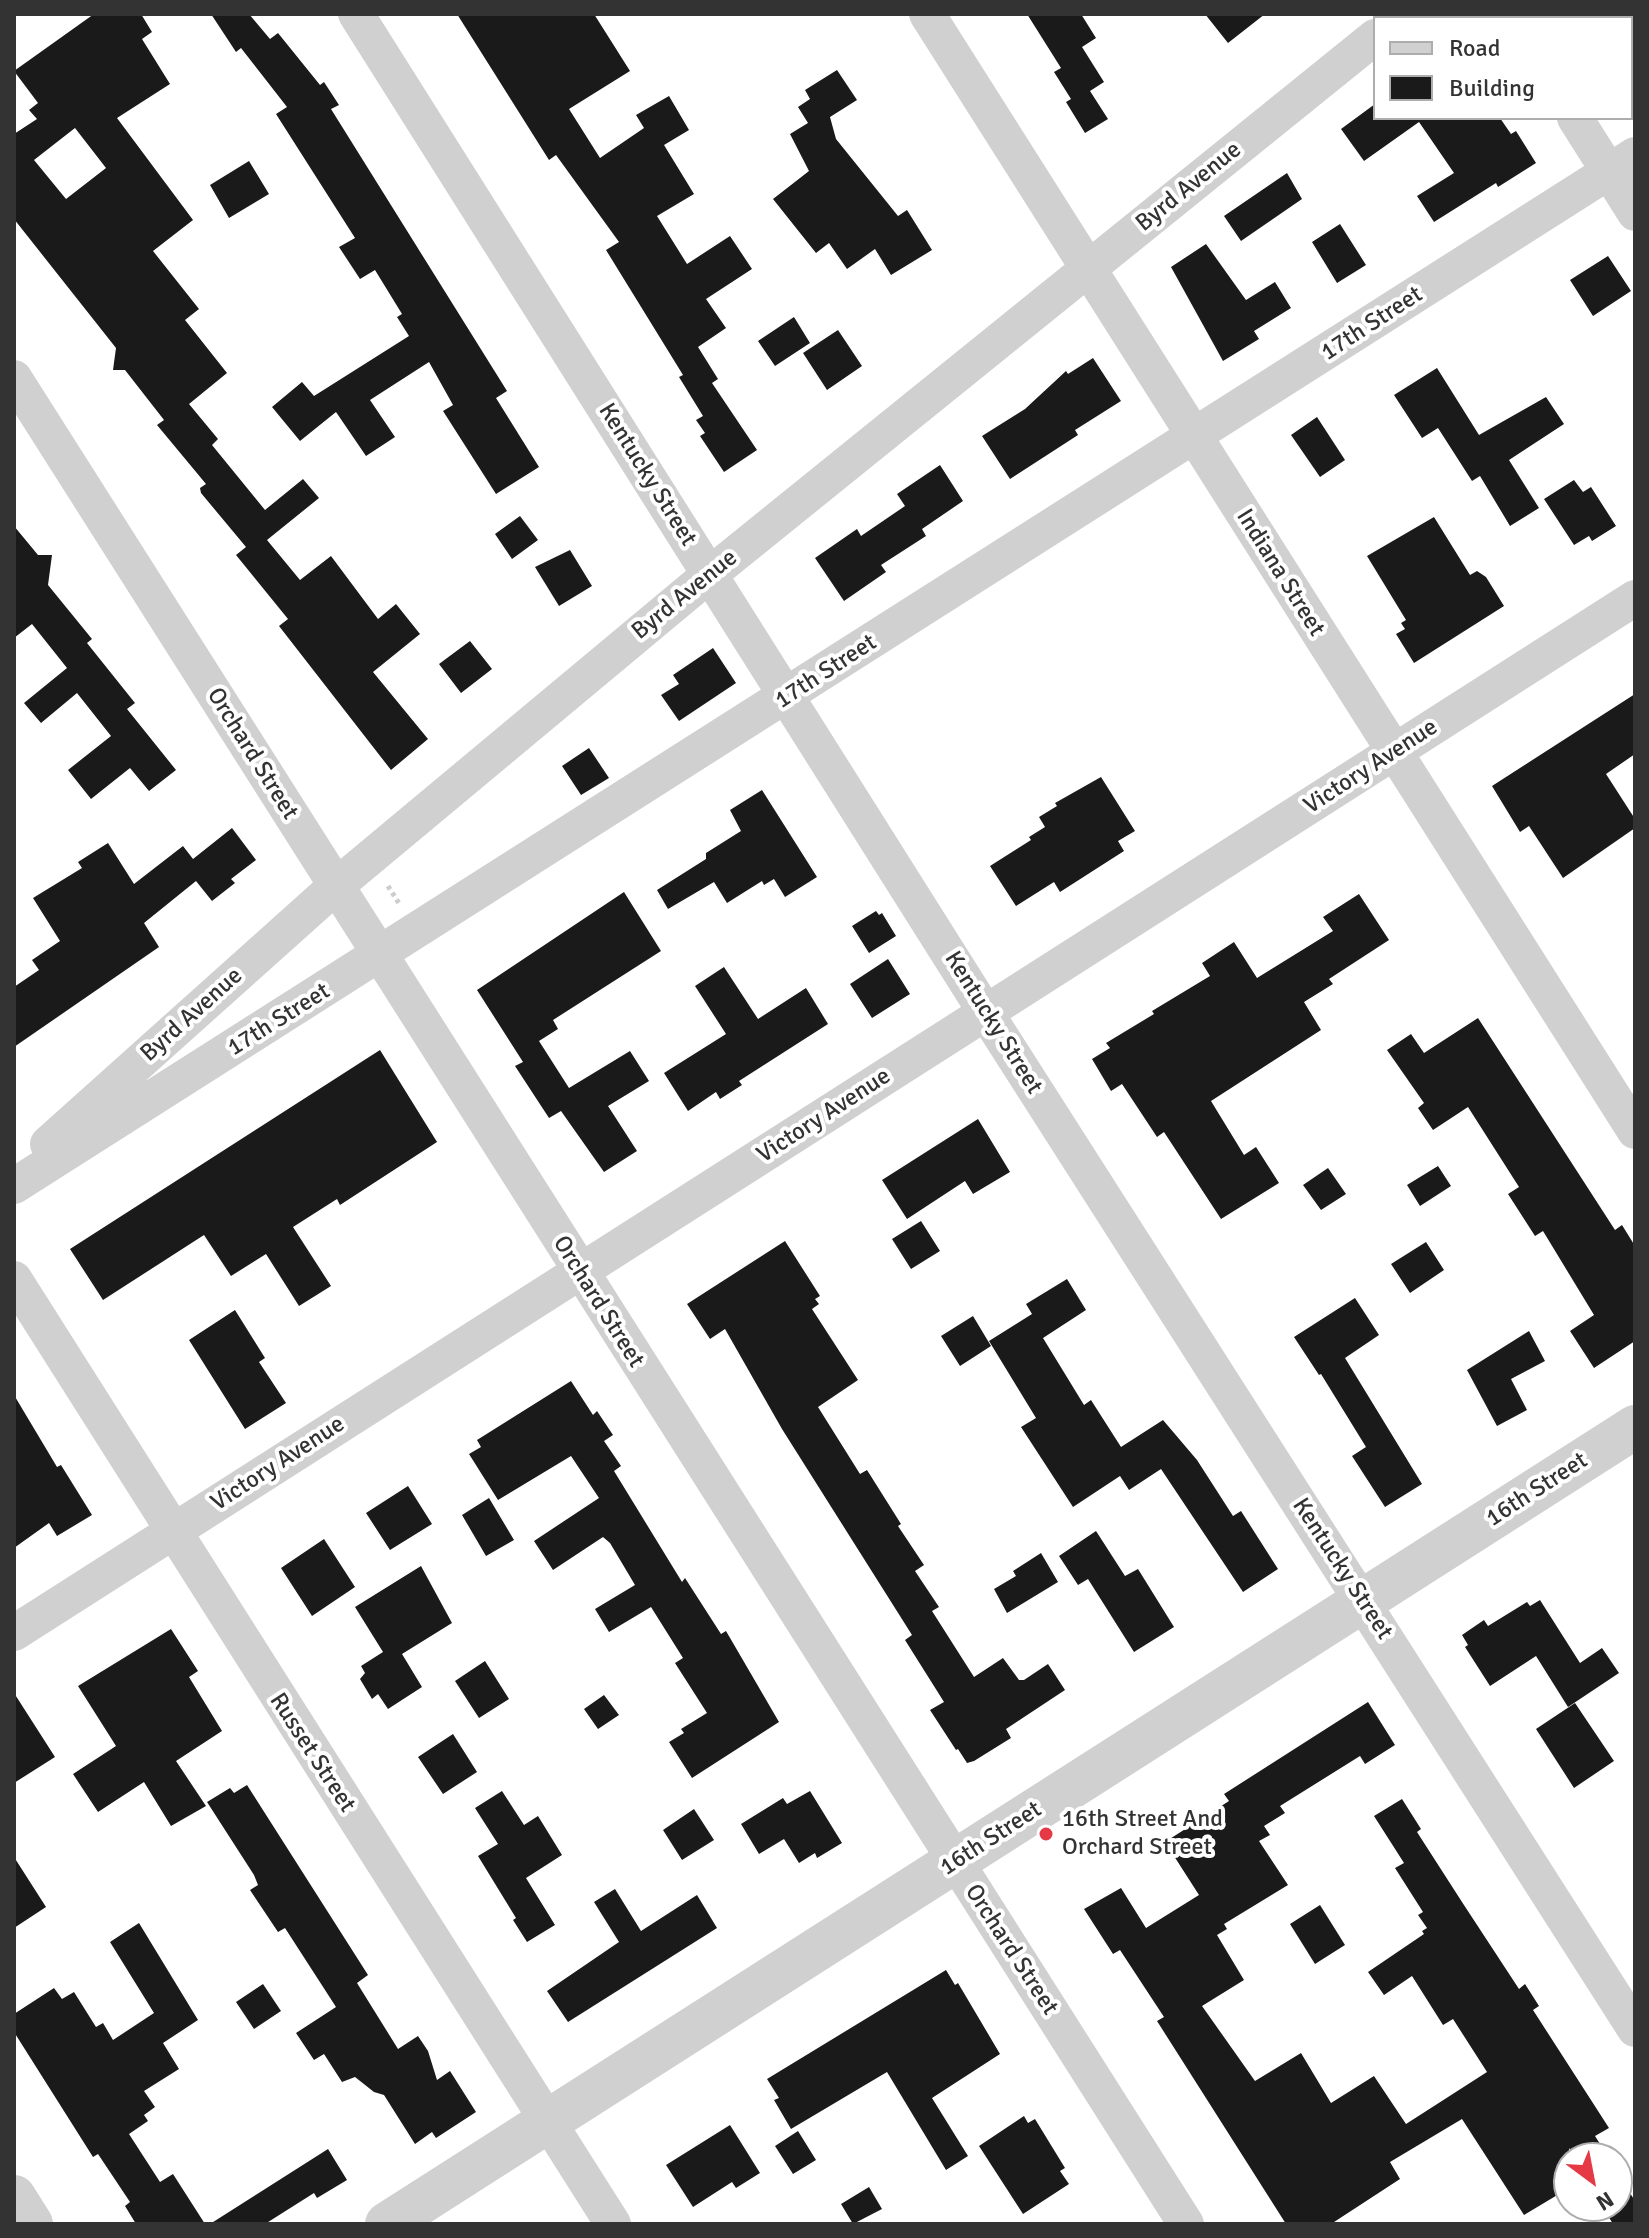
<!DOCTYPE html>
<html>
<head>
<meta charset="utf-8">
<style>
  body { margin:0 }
  #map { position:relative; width:1649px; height:2238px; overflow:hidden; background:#fff; font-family:Signika,sans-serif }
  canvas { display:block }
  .frame { position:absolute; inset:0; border:16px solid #333; pointer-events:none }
  .legend { position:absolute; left:1373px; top:16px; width:260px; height:104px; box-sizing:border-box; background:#fff; border:2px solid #adadad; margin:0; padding:10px 14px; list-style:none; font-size:24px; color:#333 }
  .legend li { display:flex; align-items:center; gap:16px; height:40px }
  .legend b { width:40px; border:2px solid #adadad }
  .north { position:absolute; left:1553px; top:2142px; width:80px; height:80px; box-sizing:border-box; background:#fff; border:2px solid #adadad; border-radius:50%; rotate:148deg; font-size:22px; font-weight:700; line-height:32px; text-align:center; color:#333 }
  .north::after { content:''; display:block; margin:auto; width:28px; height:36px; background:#e63946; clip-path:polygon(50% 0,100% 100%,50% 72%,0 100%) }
</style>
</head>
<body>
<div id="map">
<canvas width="1649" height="2238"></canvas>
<div class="frame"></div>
<ul class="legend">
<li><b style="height:10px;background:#d0d0d0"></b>Road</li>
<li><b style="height:22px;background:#1a1a1a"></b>Building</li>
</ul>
<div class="north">N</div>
</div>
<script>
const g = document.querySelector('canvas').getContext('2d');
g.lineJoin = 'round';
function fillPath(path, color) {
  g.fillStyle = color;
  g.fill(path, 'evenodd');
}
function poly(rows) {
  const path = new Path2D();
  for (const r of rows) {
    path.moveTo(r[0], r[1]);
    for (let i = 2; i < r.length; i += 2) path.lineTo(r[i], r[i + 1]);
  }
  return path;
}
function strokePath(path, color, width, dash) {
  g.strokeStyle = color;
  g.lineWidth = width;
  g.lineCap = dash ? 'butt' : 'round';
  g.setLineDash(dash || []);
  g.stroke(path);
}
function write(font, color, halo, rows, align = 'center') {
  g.font = font + ' Signika,sans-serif';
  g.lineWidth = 8;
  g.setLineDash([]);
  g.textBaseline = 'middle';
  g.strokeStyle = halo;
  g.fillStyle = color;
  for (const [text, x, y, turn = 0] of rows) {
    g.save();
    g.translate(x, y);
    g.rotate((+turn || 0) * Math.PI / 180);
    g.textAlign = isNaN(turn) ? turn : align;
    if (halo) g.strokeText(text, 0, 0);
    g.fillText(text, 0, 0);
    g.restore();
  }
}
fillPath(poly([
  [94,14,141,14,152,32,142,39,170,84,117,118,193,220,153,251,199,309,185,320,227,373,189,404,218,439,212,445,265,510,303,479,319,498,267,540,300,580,331,556,378,619,396,604,420,634,373,672,428,739,391,770,279,626,288,619,236,555,246,547,201,493,200,488,206,484,157,425,164,420,125,370,113,370,116,348,14,219,14,134,37,119,29,110,38,103,14,71],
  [75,128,106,168,66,199,34,160],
  [211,14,249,14,270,39,278,33,320,85,324,82,339,105,331,109,507,391,496,398,539,467,496,494,443,411,453,405,429,362,370,400,395,437,366,456,336,412,300,441,272,407,302,382,314,396,409,336,397,317,402,314,375,270,360,279,339,247,355,238,276,114,287,107,241,48,236,52],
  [457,14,594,14,630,71,569,109,600,158,644,128,636,115,669,96,689,130,664,145,694,194,657,216,687,264,730,236,752,269,706,299,726,328,698,347,718,379,712,383,757,450,724,472,700,436,705,433,696,420,703,416,679,377,683,375,606,250,619,242,556,155,549,160],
  [1027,14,1081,14,1096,38,1082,47,1104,82,1090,91,1108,119,1085,133,1066,102,1071,99,1054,72,1061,68],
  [1205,14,1265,14,1228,43],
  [837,70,857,100,830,117,836,139,898,216,907,210,932,250,891,275,875,249,847,269,829,243,816,253,773,199,809,171,790,134,808,123,798,107,810,99,805,90],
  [1375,104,1375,118,1500,118,1511,134,1516,131,1536,163,1498,187,1496,183,1434,222,1417,196,1454,173,1419,122,1364,161,1341,129],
  [249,161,269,194,229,218,210,185],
  [1287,173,1302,199,1241,241,1224,216],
  [1340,224,1366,265,1337,283,1312,242],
  [1206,244,1246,300,1275,282,1291,308,1254,331,1259,339,1223,361,1171,267],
  [1608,256,1631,291,1593,316,1570,280],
  [794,317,810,343,775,366,758,341],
  [838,330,862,366,827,390,803,353],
  [1093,358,1121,401,1075,430,1078,435,1010,479,982,436,1025,409,1066,371,1068,374],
  [1437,368,1479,435,1546,397,1564,424,1509,460,1539,508,1510,526,1480,476,1472,481,1438,428,1422,438,1394,395],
  [1317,417,1345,460,1320,477,1291,435],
  [940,465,963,501,922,529,926,536,881,565,886,572,844,601,815,558,857,529,861,536,905,506,897,494],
  [1574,480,1583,492,1591,487,1616,526,1592,541,1589,536,1574,545,1544,499],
  [520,516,538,540,512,559,495,534],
  [1434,517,1470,575,1477,571,1486,577,1504,606,1414,663,1396,634,1405,629,1401,623,1406,620,1367,556],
  [14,526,38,555,52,555,48,585,92,639,87,643,135,703,127,709,176,770,149,791,130,768,91,799,68,770,111,736,77,693,41,723,24,703,67,668,32,624,14,638],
  [570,550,592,586,559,606,535,567],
  [470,641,492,669,461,693,439,664],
  [713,648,736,683,679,721,661,695,679,684,673,675],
  [1635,694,1635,754,1606,774,1635,819,1635,828,1563,878,1529,826,1520,832,1492,786],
  [589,748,609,778,581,795,562,766],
  [1101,777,1135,831,1118,841,1124,851,1060,892,1054,882,1016,906,990,866,1031,840,1029,837,1045,827,1039,817,1057,806,1055,803],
  [762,790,817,877,785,897,774,879,764,885,762,881,727,903,714,882,668,909,657,890,706,859,706,853,741,831,730,810],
  [232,828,256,860,231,879,235,883,212,901,196,881,144,923,159,947,14,1047,14,987,39,970,32,960,60,941,33,898,82,868,78,862,108,843,134,884,183,846,193,859],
  [624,892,661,951,553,1020,558,1029,539,1041,569,1088,630,1051,649,1081,608,1106,637,1151,604,1172,561,1111,549,1118,515,1066,523,1062,477,990],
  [1359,894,1389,940,1329,979,1333,984,1304,1002,1321,1030,1211,1101,1244,1155,1256,1147,1279,1183,1221,1219,1164,1132,1157,1137,1122,1084,1111,1091,1092,1059,1110,1048,1106,1043,1154,1014,1152,1011,1210,976,1202,963,1234,942,1257,978,1333,931,1323,917],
  [876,911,879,915,882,913,896,936,869,953,852,926],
  [888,959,910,994,872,1018,850,984],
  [724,967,758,1019,806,988,828,1024,739,1081,742,1085,720,1099,716,1092,688,1111,664,1073,726,1034,695,986],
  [1478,1018,1615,1230,1622,1225,1635,1246,1635,1341,1594,1368,1570,1331,1594,1315,1543,1231,1535,1236,1508,1194,1519,1187,1468,1107,1433,1130,1418,1108,1424,1103,1387,1050,1411,1034,1424,1053],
  [380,1050,437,1142,340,1205,337,1199,293,1227,331,1286,299,1306,266,1254,231,1276,204,1235,103,1300,70,1249],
  [978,1119,1010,1172,973,1194,965,1181,907,1219,882,1180],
  [1438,1166,1451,1186,1420,1206,1407,1185],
  [1328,1168,1346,1194,1321,1210,1303,1185],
  [921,1221,940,1251,911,1269,892,1239],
  [785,1241,820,1296,815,1299,819,1304,812,1309,858,1380,818,1407,860,1474,867,1470,901,1524,898,1526,924,1565,915,1571,939,1607,932,1611,974,1677,1003,1658,1019,1680,1024,1680,1048,1664,1065,1690,1006,1729,1011,1738,974,1761,967,1763,958,1749,956,1750,930,1710,944,1702,905,1640,912,1635,782,1429,725,1329,710,1339,687,1304],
  [1426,1242,1444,1270,1410,1293,1391,1264],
  [1067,1279,1086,1310,1043,1338,1084,1405,1091,1400,1121,1447,1163,1420,1197,1460,1233,1516,1241,1511,1278,1569,1243,1592,1161,1469,1129,1490,1120,1476,1073,1507,1021,1427,1036,1418,989,1341,1032,1314,1026,1304],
  [1355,1298,1379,1335,1345,1358,1422,1484,1385,1507,1352,1456,1366,1447,1321,1374,1319,1375,1294,1337],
  [235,1310,265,1358,259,1362,286,1403,245,1429,189,1340],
  [973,1316,991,1346,960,1366,941,1336],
  [1529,1331,1545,1361,1511,1379,1527,1410,1497,1426,1467,1370],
  [571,1381,593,1415,597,1411,613,1435,604,1441,621,1466,614,1471,682,1582,685,1578,721,1634,726,1631,779,1722,692,1778,669,1742,684,1733,681,1729,707,1713,675,1663,683,1658,651,1607,609,1632,595,1609,635,1585,610,1543,603,1537,553,1570,534,1541,599,1498,571,1456,498,1500,469,1454,481,1447,477,1440],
  [14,1395,57,1467,61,1465,92,1515,57,1536,49,1523,14,1548],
  [408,1486,432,1524,390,1550,366,1513],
  [489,1498,514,1540,486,1556,462,1515],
  [1096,1531,1125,1576,1138,1569,1174,1627,1134,1652,1088,1579,1078,1585,1059,1556],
  [324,1539,355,1587,312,1616,281,1568],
  [1041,1553,1058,1582,1007,1613,994,1589,1016,1576,1013,1571],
  [421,1566,452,1623,402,1654,422,1687,388,1709,378,1694,372,1699,360,1679,365,1673,361,1666,383,1652,355,1607],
  [1540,1600,1580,1663,1602,1648,1619,1673,1568,1707,1536,1656,1490,1686,1465,1647,1468,1645,1462,1635,1484,1620,1488,1626,1527,1602,1530,1606],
  [171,1629,198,1671,189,1677,222,1731,176,1761,206,1806,171,1826,144,1782,98,1812,73,1774,116,1746,78,1686],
  [485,1661,509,1699,479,1718,455,1681],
  [14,1693,55,1757,14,1783],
  [604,1695,619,1715,598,1729,584,1709],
  [1368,1702,1395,1745,1365,1764,1360,1756,1280,1806,1285,1813,1264,1826,1270,1835,1259,1841,1288,1885,1224,1924,1227,1929,1217,1935,1244,1980,1202,2006,1255,2081,1301,2053,1331,2103,1374,2076,1406,2124,1487,2072,1453,2019,1443,2025,1412,1976,1384,1995,1368,1972,1424,1934,1422,1931,1427,1928,1418,1915,1423,1912,1395,1868,1404,1863,1374,1816,1402,1799,1421,1829,1417,1832,1462,1902,1519,1989,1525,1984,1539,2006,1533,2010,1609,2128,1595,2136,1609,2158,1575,2158,1569,2148,1569,2188,1524,2215,1462,2119,1390,2162,1400,2179,1331,2224,1286,2224,1157,2021,1164,2017,1120,1950,1113,1954,1084,1909,1121,1888,1146,1928,1199,1895,1165,1842,1229,1801,1224,1794],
  [1575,1703,1614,1761,1574,1788,1536,1729],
  [453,1734,477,1772,443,1794,418,1757],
  [247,1785,368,1975,357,1983,398,2049,418,2036,428,2051,437,2080,450,2071,476,2112,436,2138,432,2132,415,2144,384,2095,374,2092,355,2077,342,2082,324,2054,314,2060,296,2033,336,2007,285,1928,278,1932,250,1890,258,1885,254,1875,207,1802,230,1788,234,1793],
  [502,1791,524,1825,538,1816,562,1855,526,1878,555,1925,527,1942,513,1920,516,1918,478,1856,498,1844,475,1808],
  [810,1791,842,1843,817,1858,815,1853,799,1863,784,1839,759,1854,741,1824,783,1798,787,1804],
  [694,1809,714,1840,682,1860,663,1830],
  [14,1857,46,1907,14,1928],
  [615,1889,641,1931,697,1895,717,1928,568,2022,547,1991,619,1942,594,1902],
  [1320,1905,1345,1945,1315,1964,1290,1924],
  [139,1923,198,2020,163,2043,179,2069,144,2091,155,2107,144,2115,148,2121,129,2134,160,2182,173,2174,205,2224,136,2224,125,2206,130,2202,98,2154,93,2157,14,2032,14,2014,54,1988,62,1999,74,1992,96,2027,103,2023,113,2040,154,2013,110,1942],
  [946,1970,955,1985,958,1983,1000,2054,932,2098,968,2156,946,2170,887,2072,791,2129,774,2100,779,2098,767,2079],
  [263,1984,281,2011,254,2029,236,2002],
  [1024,2116,1028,2123,1035,2119,1065,2168,1060,2171,1069,2184,1023,2214,979,2146],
  [730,2125,760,2173,736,2188,732,2182,693,2207,666,2165],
  [798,2131,816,2160,793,2174,775,2146],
  [328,2149,347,2180,317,2198,314,2193,265,2224,210,2224],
  [1617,2172,1635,2201,1635,2224,1613,2224,1602,2206,1617,2206],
  [869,2187,882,2209,853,2224,841,2204]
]), '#1a1a1a');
strokePath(poly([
  [388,886,400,905]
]), '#cdcdcd', 5, [4, 4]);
strokePath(poly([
  [356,14,986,1013,1635,2029],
  [927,14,1635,1131],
  [1509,14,1512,18],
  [1399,18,1404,14],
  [1575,118,1635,213],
  [14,378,1186,2224],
  [48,1144,336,886,709,575,1375,37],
  [14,1186,1635,155],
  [14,1279,613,2224],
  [14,1633,1635,598]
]), '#d0d0d0', 36);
strokePath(poly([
  [14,2197,31,2224],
  [387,2224,1635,1427]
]), '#d0d0d0', 44);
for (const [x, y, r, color] of [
  [1046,1834,8,"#e63946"]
]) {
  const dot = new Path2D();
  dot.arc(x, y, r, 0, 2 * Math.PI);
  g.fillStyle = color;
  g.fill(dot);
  strokePath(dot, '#fff', 3);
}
write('24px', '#333', '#fff', [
  ["Byrd Avenue",1189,187,-39],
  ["17th Street",1372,324,-33],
  ["Kentucky Street",647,475,58],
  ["Indiana Street",1280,573,58],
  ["Byrd Avenue",685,595,-39],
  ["17th Street",826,672,-33],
  ["Orchard Street",252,754,58],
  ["Victory Avenue",1371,767,-33],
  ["Byrd Avenue",192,1015,-42],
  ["17th Street",279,1020,-32],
  ["Kentucky Street",993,1023,58],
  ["Victory Avenue",824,1116,-33],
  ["Orchard Street",598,1302,58],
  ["Victory Avenue",278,1464,-33],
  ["16th Street",1537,1490,-33],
  ["Kentucky Street",1342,1569,57],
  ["Russet Street",312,1753,57],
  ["16th Street",991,1839,-33],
  ["Orchard Street",1011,1950,57]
]);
write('24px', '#333', '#fff', [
  ["16th Street And",1062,1820],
  ["Orchard Street",1062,1848]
], 'left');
</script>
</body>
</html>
